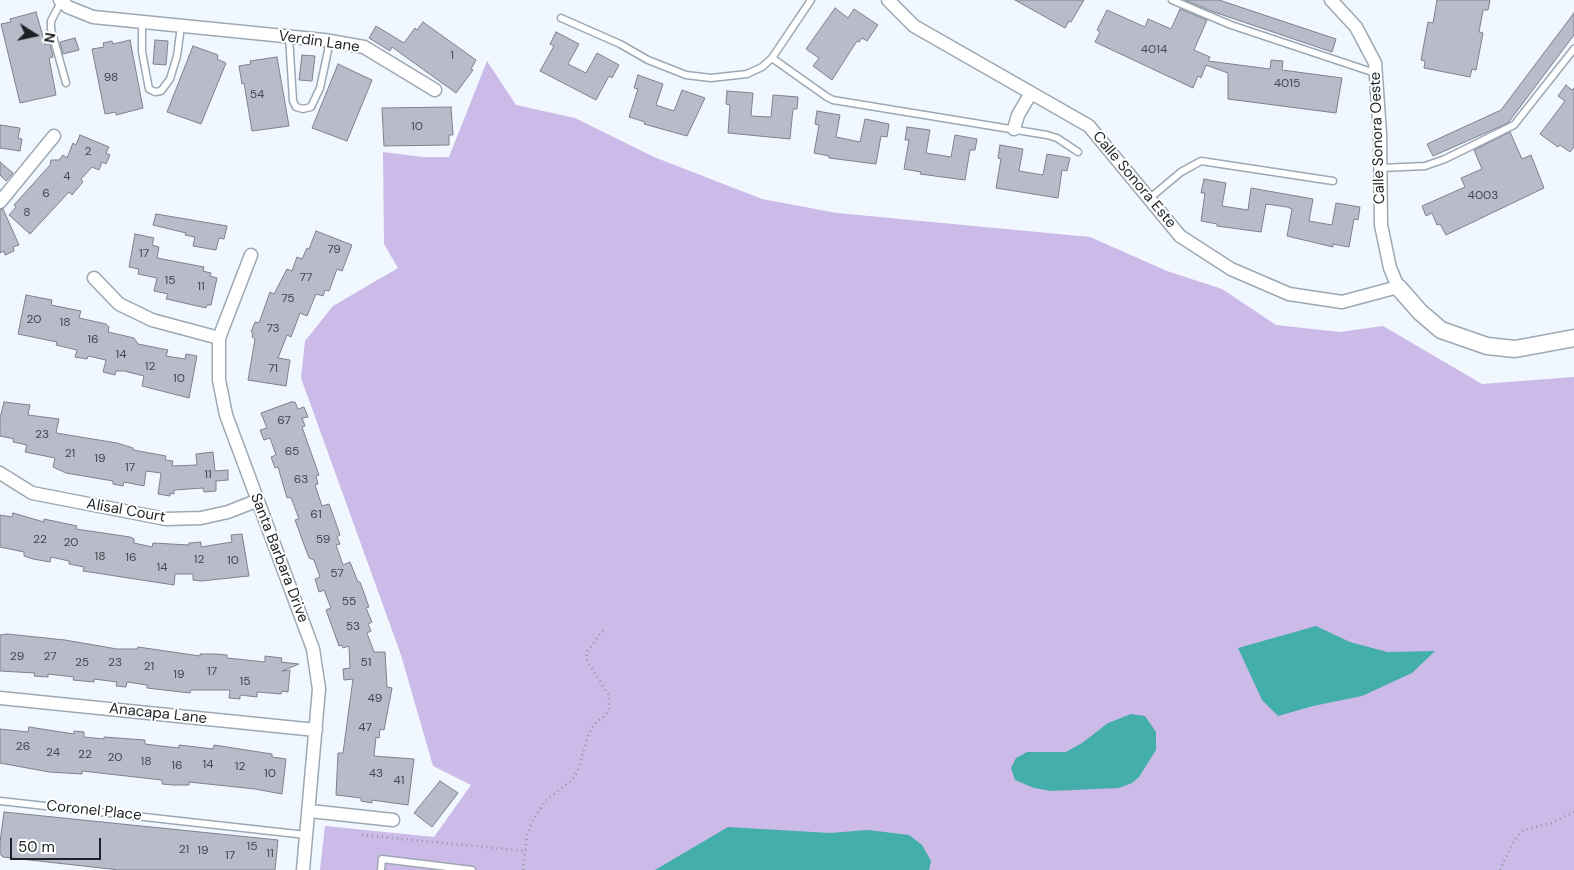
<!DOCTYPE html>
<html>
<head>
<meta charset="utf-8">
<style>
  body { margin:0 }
  #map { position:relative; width:1574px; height:870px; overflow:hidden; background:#f0f7fe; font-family:"DM Sans",sans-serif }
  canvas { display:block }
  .north { position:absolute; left:10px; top:10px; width:50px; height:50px; -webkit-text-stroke:4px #fff; paint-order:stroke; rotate:100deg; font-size:14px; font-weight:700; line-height:20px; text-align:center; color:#1d2226 }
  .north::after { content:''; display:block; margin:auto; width:18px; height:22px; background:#1d2226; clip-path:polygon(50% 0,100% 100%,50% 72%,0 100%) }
  .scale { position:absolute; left:10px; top:838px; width:91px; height:22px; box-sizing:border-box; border:2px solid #1d2226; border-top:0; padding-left:6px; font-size:15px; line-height:18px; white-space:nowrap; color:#1d2226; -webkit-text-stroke:4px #fff; paint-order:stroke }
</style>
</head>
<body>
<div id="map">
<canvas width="1574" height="870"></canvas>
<div class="north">N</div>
<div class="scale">50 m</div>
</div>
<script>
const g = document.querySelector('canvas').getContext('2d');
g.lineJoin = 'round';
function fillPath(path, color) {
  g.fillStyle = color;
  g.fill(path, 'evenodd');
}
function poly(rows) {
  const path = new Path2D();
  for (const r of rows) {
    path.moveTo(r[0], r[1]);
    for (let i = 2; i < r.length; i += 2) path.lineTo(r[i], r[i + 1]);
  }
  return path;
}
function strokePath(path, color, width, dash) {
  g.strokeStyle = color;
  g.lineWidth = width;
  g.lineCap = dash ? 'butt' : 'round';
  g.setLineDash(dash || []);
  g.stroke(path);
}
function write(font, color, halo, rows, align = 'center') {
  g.font = font + ' "DM Sans",sans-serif';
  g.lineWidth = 4;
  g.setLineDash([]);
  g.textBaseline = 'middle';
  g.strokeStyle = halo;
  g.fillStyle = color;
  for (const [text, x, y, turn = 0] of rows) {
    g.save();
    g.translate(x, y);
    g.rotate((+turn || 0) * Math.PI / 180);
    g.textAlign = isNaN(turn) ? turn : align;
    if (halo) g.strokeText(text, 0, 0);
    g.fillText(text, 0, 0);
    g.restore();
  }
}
fillPath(poly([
  [487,61,516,105,575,118,654,157,762,199,837,213,1090,237,1167,271,1222,289,1276,325,1340,332,1383,326,1482,384,1574,377,1574,870,320,870,325,826,434,837,471,785,433,766,401,655,301,378,305,341,333,306,398,268,384,244,383,152,423,157,449,157]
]), '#ccbae8');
fillPath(poly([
  [1316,626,1350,642,1387,652,1435,651,1412,673,1362,696,1313,706,1278,716,1262,700,1238,648],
  [1131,714,1145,716,1156,732,1156,750,1139,777,1132,783,1119,788,1051,791,1034,788,1015,780,1011,768,1016,758,1027,752,1066,752,1082,743,1108,723],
  [728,827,830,833,868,830,909,835,922,845,931,861,929,870,655,870]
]), '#43aeaa');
const building = poly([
  [1015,0,1084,0,1071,22,1069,21,1065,28,1015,0],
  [1185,0,1219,0,1336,39,1332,52,1211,11,1185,0],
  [1437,0,1490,0,1488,10,1483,10,1479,32,1483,33,1476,70,1472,69,1470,77,1424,68,1425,61,1421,60,1423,49,1428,22,1433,23,1437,0],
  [835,8,848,18,854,9,878,25,867,41,862,38,859,42,857,41,832,80,813,66,819,58,806,49,835,8],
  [1180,9,1207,20,1194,50,1210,57,1208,61,1270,69,1271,60,1283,61,1282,70,1342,78,1336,113,1228,99,1228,73,1206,65,1201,78,1198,76,1193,88,1095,42,1100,32,1097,30,1107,10,1145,27,1148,19,1171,29,1180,9],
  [36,12,44,40,46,45,50,44,53,57,49,58,56,95,20,103,1,24,11,22,10,19,36,12],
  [1574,13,1574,35,1508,123,1433,156,1427,144,1501,110,1574,13],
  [423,22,476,60,471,69,473,70,456,93,392,47,390,51,369,38,376,26,404,43,415,28,417,30,423,22],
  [556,32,579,44,568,64,586,73,597,53,619,65,612,78,609,76,596,100,540,71,554,46,550,44,556,32],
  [75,38,79,50,63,54,60,42,75,38],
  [130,40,143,108,116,115,116,112,105,114,92,49,104,47,103,43,112,41,113,44,130,40],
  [155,40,168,41,166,65,153,64,155,40],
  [193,46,218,55,217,59,226,63,201,124,167,112,193,46],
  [302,55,315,56,312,81,299,80,302,55],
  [277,57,289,126,252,131,244,83,242,84,239,66,251,64,250,61,277,57],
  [338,64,372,80,347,141,312,128,338,64],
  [638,75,663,84,656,105,674,111,682,90,705,98,687,136,644,124,645,122,629,117,638,89,634,88,638,75],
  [1566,85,1572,90,1574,88,1574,147,1570,152,1560,145,1558,147,1540,134,1565,101,1558,96,1566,85],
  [727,91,753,93,751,116,771,117,773,95,798,97,797,109,793,109,790,139,728,133,730,105,726,104,727,91],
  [451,107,453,135,449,135,449,145,384,146,382,108,451,107],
  [817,111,840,115,836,137,860,142,865,119,889,124,887,137,881,136,876,164,829,158,829,156,814,153,819,125,815,124,817,111],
  [0,125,20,128,18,138,22,139,20,151,0,148,0,125],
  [907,127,930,130,926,153,951,157,955,135,977,139,975,150,970,150,965,180,920,174,921,172,904,169,909,140,905,140,907,127],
  [1510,132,1522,159,1531,155,1544,188,1446,235,1440,224,1437,225,1432,213,1426,216,1422,206,1465,187,1461,178,1482,169,1474,150,1510,132],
  [80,135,109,147,106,153,110,155,106,164,102,162,99,170,92,167,81,179,83,182,72,195,69,192,30,234,9,215,16,207,14,205,50,165,51,160,59,160,63,155,67,158,73,143,76,145,80,135],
  [1000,145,1023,149,1019,171,1043,175,1047,154,1070,158,1067,171,1062,170,1058,198,996,188,1001,159,998,158,1000,145],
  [0,162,13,173,6,181,0,175,0,162],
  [1204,179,1226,183,1222,206,1248,210,1251,188,1313,199,1309,221,1332,225,1336,203,1360,207,1358,220,1354,219,1349,247,1333,244,1333,247,1287,236,1292,209,1287,207,1266,204,1261,232,1217,226,1217,224,1201,221,1205,193,1201,193,1204,179],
  [3,209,19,245,13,247,14,251,5,255,4,251,0,253,0,210,3,209],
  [156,214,227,226,224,239,219,238,216,250,193,246,195,237,185,235,186,233,153,225,156,214],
  [316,231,352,245,342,271,337,269,329,291,325,290,323,296,316,294,307,316,300,313,291,337,287,335,278,358,290,360,286,386,248,380,255,339,252,337,253,333,251,332,255,322,259,323,270,292,274,294,287,269,292,271,297,257,302,259,307,248,309,249,316,231],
  [135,234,154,238,152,245,159,247,157,258,204,267,203,271,211,273,210,276,217,278,211,305,207,305,206,308,171,300,166,299,168,294,154,291,157,278,138,274,139,269,129,267,135,234],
  [26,295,52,300,51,305,81,311,79,318,106,324,109,327,108,332,134,338,138,344,168,350,166,356,185,359,186,354,197,356,189,398,142,386,144,376,124,371,116,371,115,375,103,372,106,360,88,356,87,359,75,357,77,350,56,345,57,342,18,334,26,295],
  [4,402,30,405,28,415,59,419,56,433,117,443,133,448,133,450,166,456,165,460,173,461,172,466,197,465,196,454,213,452,215,471,228,470,228,480,216,481,216,491,204,492,203,488,174,490,174,494,170,493,170,496,158,494,161,473,146,471,144,486,124,482,123,486,113,484,113,481,66,473,53,467,55,458,25,452,27,445,13,442,14,439,0,436,0,418,4,402],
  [291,402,295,402,298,409,304,407,308,417,302,418,305,426,302,427,319,475,316,476,318,484,315,485,322,506,329,504,332,512,340,535,337,537,340,544,336,545,343,565,350,562,358,582,360,582,369,607,366,608,372,622,368,624,371,631,367,633,374,652,385,652,387,687,392,688,384,730,380,729,379,738,376,737,374,756,414,759,408,805,372,800,372,803,361,801,361,798,336,795,338,753,343,753,353,679,344,680,343,669,350,668,349,646,343,648,342,645,339,646,326,610,331,608,324,590,319,592,315,579,320,577,314,560,309,558,295,520,299,519,292,500,290,497,287,498,278,467,275,468,271,457,276,455,270,438,264,440,260,430,267,428,261,413,291,402],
  [13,513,44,522,44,519,77,526,76,529,130,537,134,539,134,543,152,547,153,543,189,545,189,543,201,542,201,547,232,542,231,535,242,534,249,576,201,581,193,580,193,574,175,574,174,585,83,571,84,567,69,564,69,561,51,557,50,562,33,559,24,556,24,552,0,547,0,515,12,517,13,513],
  [7,634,65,640,117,649,137,649,138,647,200,656,200,654,216,654,227,655,227,658,265,662,265,656,282,658,281,662,299,664,282,671,290,670,288,692,282,691,281,694,257,692,257,697,240,695,240,699,229,698,230,690,191,690,190,693,147,688,147,685,127,682,126,687,116,686,117,682,94,679,94,682,73,680,74,677,48,674,48,677,34,676,35,673,0,671,0,635,7,634],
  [29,727,74,734,74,731,84,732,84,737,104,739,104,737,145,740,145,744,161,746,179,748,179,745,213,749,214,745,272,754,272,757,286,759,282,794,255,789,189,782,189,785,173,785,162,784,162,780,82,771,82,774,49,772,0,763,0,729,28,732,29,727],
  [440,781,458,793,432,827,414,813,440,781],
  [4,812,278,840,275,870,119,870,3,857,0,854,0,842,4,812]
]);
fillPath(building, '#b8bbc9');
strokePath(building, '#7e818e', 1);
const service = poly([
  [1172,0,1231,25,1375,73],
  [61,2,51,21,51,29,66,83],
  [561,18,620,44,648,60,686,75,711,78,747,74,762,67,772,58,811,0],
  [142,22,142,52,149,89,155,92,161,91,170,79,177,56,181,26],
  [289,36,293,101,296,107,303,109,311,107,320,88,330,41],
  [772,58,827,97,833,100,1047,135,1057,138,1078,152],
  [1381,168,1425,166,1445,159,1514,125,1574,49],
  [1150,198,1181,172,1201,161,1333,181],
  [0,801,306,835],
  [381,870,382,859,472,870]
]);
const minor = poly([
  [60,0,68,7,93,17,324,40,364,47,435,90],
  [888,0,914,26,1089,126,1180,236,1231,269,1289,294,1342,302,1398,287,1390,268,1381,225,1380,133,1375,63,1356,27,1331,0],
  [1014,129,1018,115,1031,93],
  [0,202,54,136],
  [251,255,219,338,219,380,226,415,313,649,319,689,303,870],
  [94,278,119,304,152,320,219,338],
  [0,473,32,493,166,519,201,518,228,512,256,501],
  [0,698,316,730],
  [310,811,393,820]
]);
const tertiary = poly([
  [1398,287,1420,312,1441,330,1487,346,1515,349,1574,338]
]);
strokePath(service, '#9da8b3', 9);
strokePath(minor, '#9da8b3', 15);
strokePath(tertiary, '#9da8b3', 19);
strokePath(poly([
  [362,835,525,851],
  [523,870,527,835,533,820,545,801,572,780,578,770,588,736,594,724,606,715,610,707,608,694,586,659,587,652,603,630],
  [1500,870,1512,844,1523,830,1551,823,1574,812]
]), '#90969c', 2.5, [1, 4]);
strokePath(service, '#fff', 6);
strokePath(minor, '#fff', 12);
strokePath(tertiary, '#fff', 16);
write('12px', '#44484f', null, [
  ["4014",1154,50],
  ["1",452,56],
  ["98",111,78],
  ["4015",1287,84],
  ["54",257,95],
  ["10",417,127],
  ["2",88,152],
  ["4",67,177],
  ["6",46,194],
  ["4003",1483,196],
  ["8",27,213],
  ["79",334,250],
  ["17",144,254],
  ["77",306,278],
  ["15",170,281],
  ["11",201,287],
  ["75",288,299],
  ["20",34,320],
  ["18",65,323],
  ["73",273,329],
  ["16",93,340],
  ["14",121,355],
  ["12",150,367],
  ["71",273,369],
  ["10",179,379],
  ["67",284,421],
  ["23",42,435],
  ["65",292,452],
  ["21",70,454],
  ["19",100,459],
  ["17",130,468],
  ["11",208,475],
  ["63",301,480],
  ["61",316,515],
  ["22",40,540],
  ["59",323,540],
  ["20",71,543],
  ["18",100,557],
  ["16",131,558],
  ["12",199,560],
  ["10",233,561],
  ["14",162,568],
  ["57",337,574],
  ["55",349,602],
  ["53",353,627],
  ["29",17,657],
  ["27",50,657],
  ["25",82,663],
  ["23",115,663],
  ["51",366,663],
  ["21",149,667],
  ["17",212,672],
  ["19",179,675],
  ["15",245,682],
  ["49",375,699],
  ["47",365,728],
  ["26",23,747],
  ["24",53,753],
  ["22",85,755],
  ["20",115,758],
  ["18",146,762],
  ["14",208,765],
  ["16",177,766],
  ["12",240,767],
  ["10",270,774],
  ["43",376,774],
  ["41",399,781],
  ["15",252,847],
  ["21",184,850],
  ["19",203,851],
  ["11",270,854],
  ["17",230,856]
]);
write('15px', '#1d2226', '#fff', [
  ["Verdin Lane",319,42,8],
  ["Calle Sonora Oeste",1378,138,-92],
  ["Calle Sonora Este",1134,180,50],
  ["Alisal Court",126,511,10],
  ["Santa Barbara Drive",279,558,69],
  ["Anacapa Lane",158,714,6],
  ["Coronel Place",94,811,6]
]);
</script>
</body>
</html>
